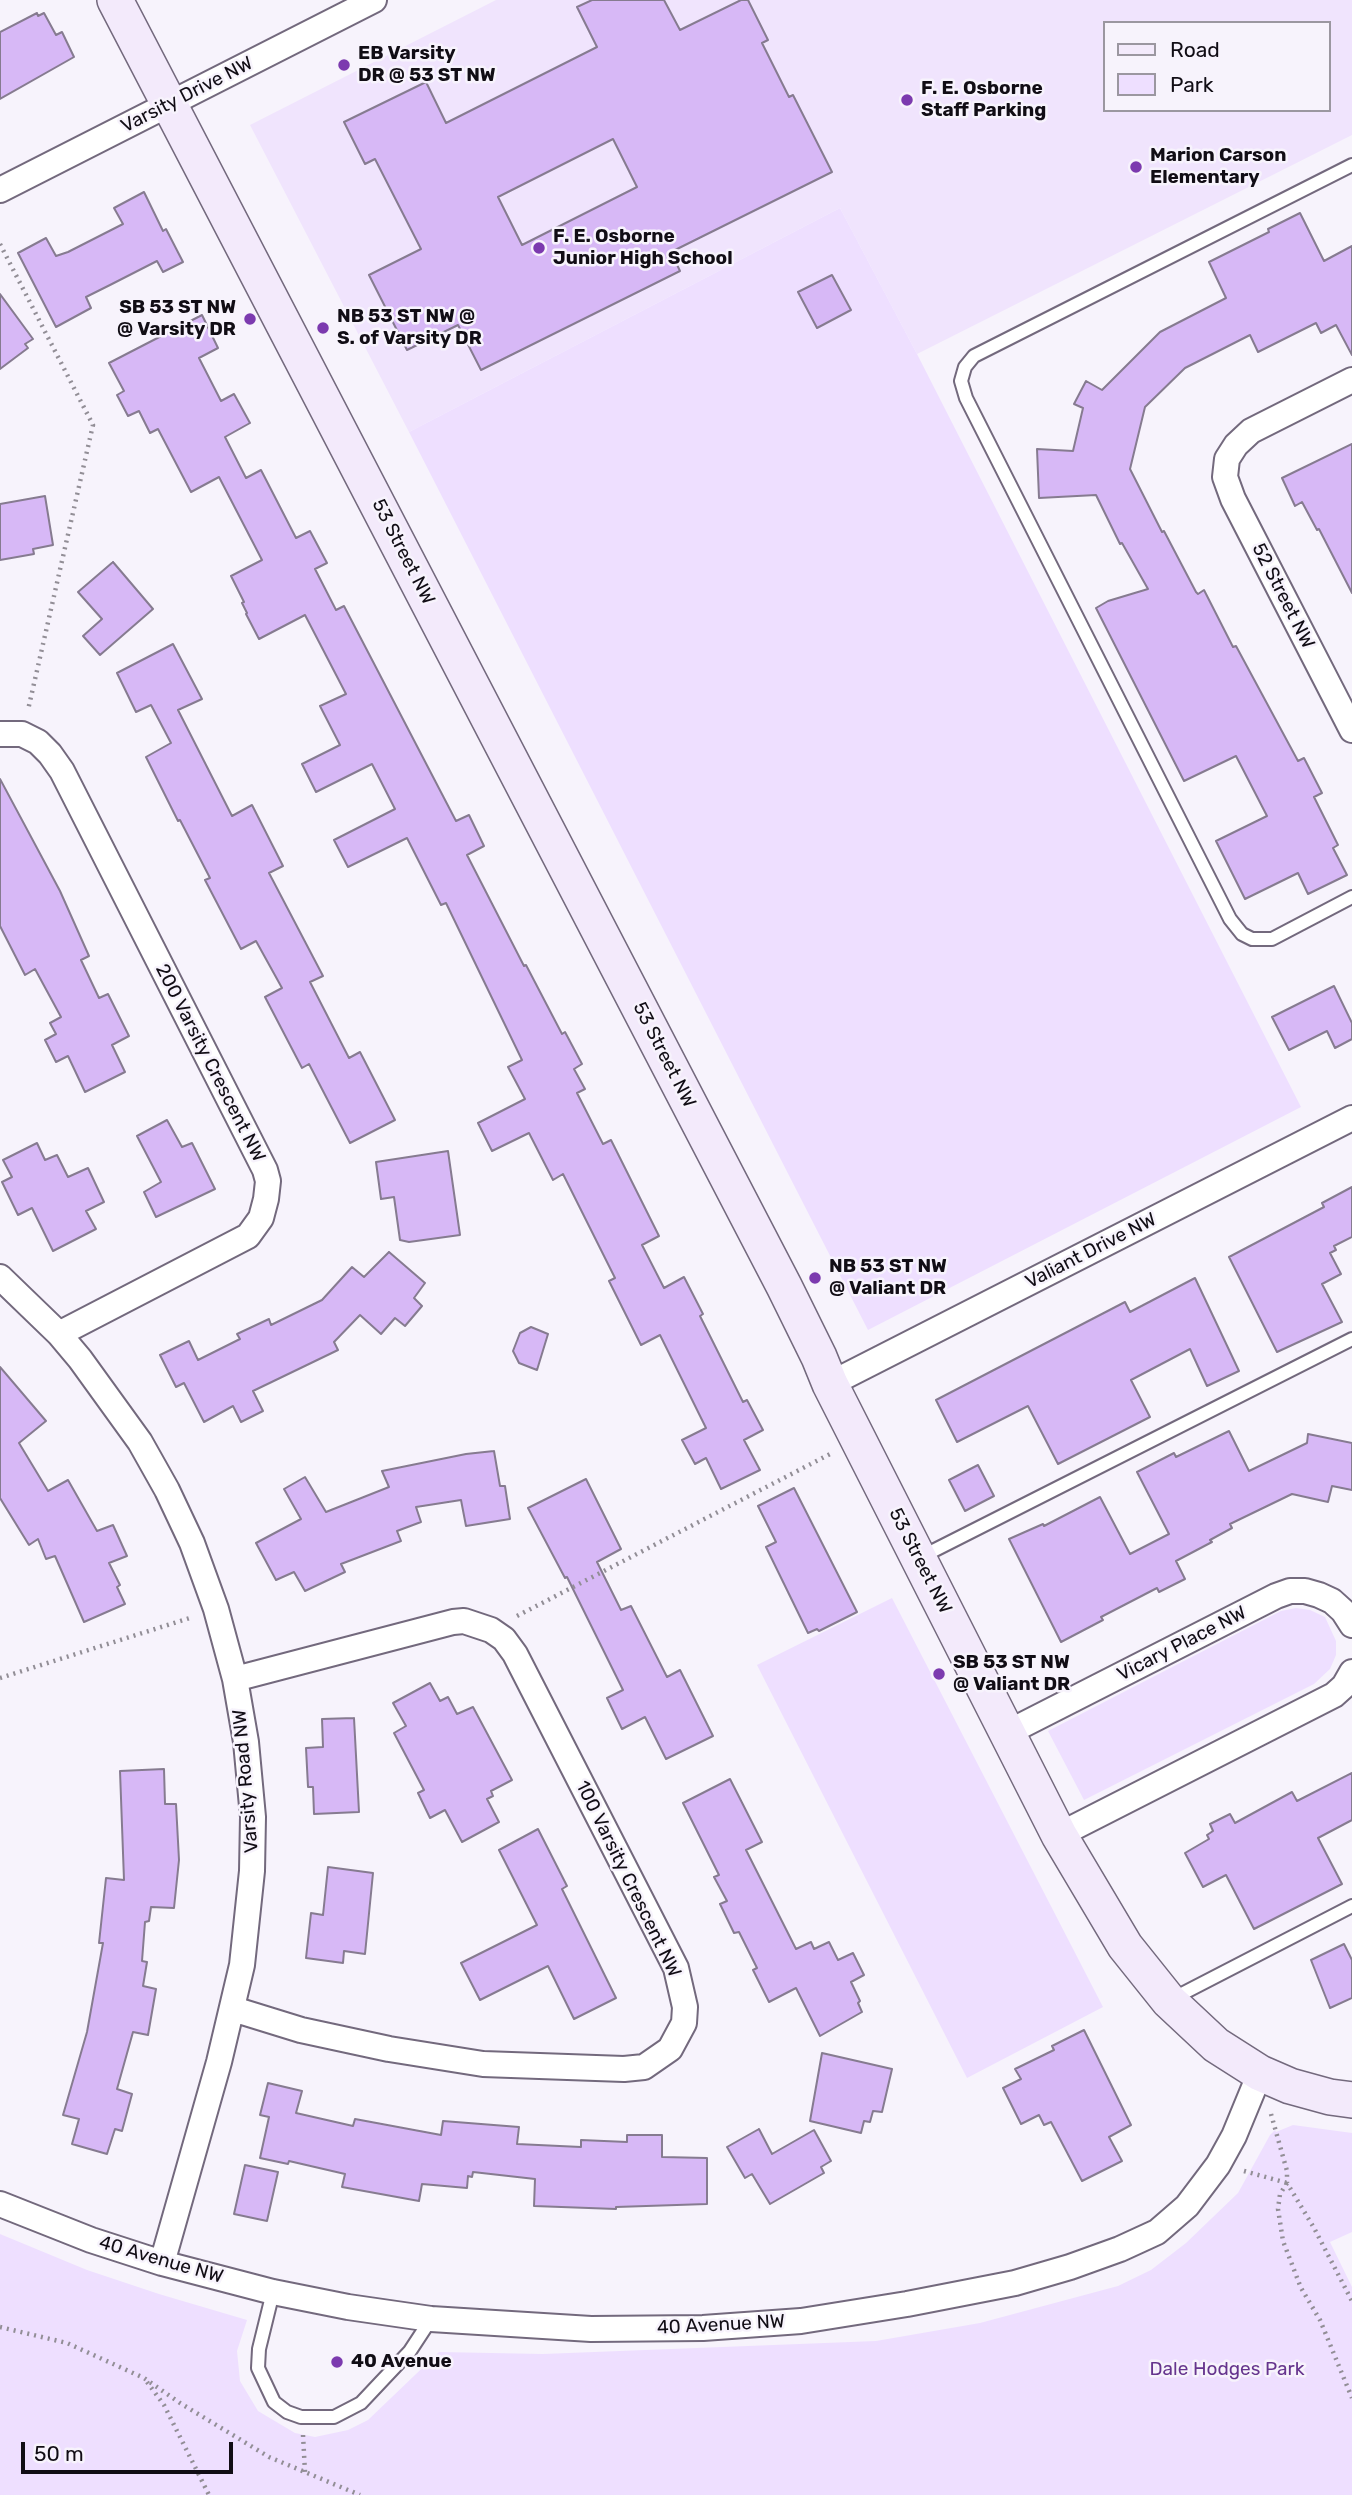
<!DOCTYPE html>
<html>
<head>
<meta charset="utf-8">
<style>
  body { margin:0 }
  #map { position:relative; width:1352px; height:2495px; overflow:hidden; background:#f7f3fc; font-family:Rubik,sans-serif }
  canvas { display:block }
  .legend { position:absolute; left:1103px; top:21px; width:228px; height:91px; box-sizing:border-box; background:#f7f3fc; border:2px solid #9b97a0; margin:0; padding:9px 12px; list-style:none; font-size:21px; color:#110d15 }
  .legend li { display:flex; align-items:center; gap:14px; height:35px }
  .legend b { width:35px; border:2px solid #9b97a0 }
  .scale { position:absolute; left:21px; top:2442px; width:212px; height:32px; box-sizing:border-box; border:4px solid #110d15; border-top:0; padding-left:9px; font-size:21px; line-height:24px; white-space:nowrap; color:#110d15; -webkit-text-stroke:5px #f7f3fc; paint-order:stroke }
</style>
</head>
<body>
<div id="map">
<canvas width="1352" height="2495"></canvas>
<ul class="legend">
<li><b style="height:9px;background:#f3eafb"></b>Road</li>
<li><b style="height:19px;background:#eedfff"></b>Park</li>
</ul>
<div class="scale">50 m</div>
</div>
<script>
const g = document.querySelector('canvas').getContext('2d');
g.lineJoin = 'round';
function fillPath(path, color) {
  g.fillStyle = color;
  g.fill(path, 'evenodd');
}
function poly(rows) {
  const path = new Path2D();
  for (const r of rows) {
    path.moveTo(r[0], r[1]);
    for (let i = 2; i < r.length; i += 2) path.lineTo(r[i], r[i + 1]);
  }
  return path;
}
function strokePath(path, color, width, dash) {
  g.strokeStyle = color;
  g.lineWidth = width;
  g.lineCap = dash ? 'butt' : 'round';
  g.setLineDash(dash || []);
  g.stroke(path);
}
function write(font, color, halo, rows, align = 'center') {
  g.font = font + ' Rubik,sans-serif';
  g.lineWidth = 5;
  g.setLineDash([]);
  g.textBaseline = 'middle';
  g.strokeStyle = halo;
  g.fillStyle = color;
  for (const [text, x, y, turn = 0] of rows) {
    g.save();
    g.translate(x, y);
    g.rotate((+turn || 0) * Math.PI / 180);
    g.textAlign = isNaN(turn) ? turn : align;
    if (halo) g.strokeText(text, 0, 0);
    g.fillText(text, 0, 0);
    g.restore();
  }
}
fillPath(poly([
  [496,0,1352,0,1352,135,917,354,840,208,409,432,250,125],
  [1105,23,1329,23,1329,110,1105,110]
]), '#f0e4fd');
fillPath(poly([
  [840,208,917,354,1301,1107,868,1330,409,432],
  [892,1598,1103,2007,967,2078,757,1665],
  [1296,1608,1310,1610,1325,1617,1336,1641,1336,1655,1330,1669,1314,1684,1084,1800,1048,1731,1281,1611],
  [1293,2125,1352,2133,1352,2232,1330,2242,1352,2287,1352,2495,0,2495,0,2234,87,2270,159,2294,247,2320,237,2351,240,2381,258,2411,295,2433,315,2437,348,2430,368,2420,439,2352,543,2354,876,2341,980,2323,1118,2286,1151,2270,1186,2243,1238,2193,1270,2135,1275,2130,1276,2132]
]), '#eedfff');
const building = poly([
  [592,0,664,0,680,30,741,0,748,0,768,40,762,43,789,97,793,95,832,172,671,252,680,271,481,370,458,325,407,350,369,275,421,249,375,159,365,164,344,122,426,82,446,123,597,47,577,7,592,0],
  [613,139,637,187,522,245,498,197,613,139],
  [37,13,38,16,44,13,56,35,62,32,74,57,0,99,0,32,37,13],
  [144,192,163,231,166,229,183,262,163,272,157,261,110,285,86,297,91,308,56,327,18,253,46,238,56,256,68,252,123,224,114,208,144,192],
  [1300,213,1324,261,1352,246,1352,355,1336,325,1321,333,1316,323,1258,352,1250,335,1185,368,1145,407,1130,469,1162,532,1164,531,1196,592,1198,594,1204,590,1233,647,1236,646,1298,761,1304,758,1322,793,1314,797,1338,845,1333,848,1347,875,1308,894,1298,873,1245,899,1216,841,1267,816,1236,756,1184,781,1096,608,1108,601,1148,589,1122,543,1120,544,1096,495,1039,498,1037,449,1073,451,1083,408,1074,404,1086,381,1102,390,1160,332,1226,298,1209,262,1269,232,1268,229,1300,213],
  [832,275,851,310,817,328,798,292,832,275],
  [0,294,33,339,25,344,28,348,0,369,0,294],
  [202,315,218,348,199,358,221,401,234,394,250,423,225,437,246,478,261,470,296,538,310,531,327,563,315,569,336,610,344,606,456,821,469,815,484,846,467,855,524,966,526,965,562,1034,565,1032,582,1064,574,1069,585,1089,577,1093,603,1144,611,1140,659,1236,642,1245,664,1288,684,1277,703,1314,700,1316,743,1402,747,1400,763,1430,744,1440,760,1470,721,1489,706,1458,695,1464,682,1440,706,1428,660,1335,641,1345,609,1281,615,1278,563,1174,553,1180,529,1133,492,1151,478,1123,525,1099,508,1067,522,1060,446,903,441,905,407,838,348,867,334,840,395,809,372,764,316,792,302,764,340,745,320,706,346,694,305,615,259,639,246,614,247,613,242,603,244,602,231,576,262,560,219,477,191,492,158,429,150,433,139,411,128,416,117,395,124,391,109,363,202,315],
  [1352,444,1352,593,1319,529,1317,530,1302,502,1295,506,1282,478,1352,444],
  [45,496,53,545,33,549,34,554,0,560,0,504,45,496],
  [113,562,153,609,100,655,83,636,102,619,78,592,113,562],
  [173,644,202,699,178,710,232,816,252,805,283,866,269,873,323,976,310,982,349,1058,360,1052,395,1120,350,1143,309,1064,302,1068,265,997,282,988,256,941,241,949,205,880,210,878,180,820,178,821,146,757,171,743,151,705,136,712,117,673,173,644],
  [0,779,60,891,89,956,81,960,99,998,108,994,129,1036,112,1045,125,1072,85,1092,68,1056,56,1062,45,1040,56,1034,50,1023,61,1017,35,969,25,975,0,926,0,779],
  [1334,986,1352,1023,1352,1039,1335,1048,1327,1031,1289,1050,1272,1017,1334,986],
  [167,1120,182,1147,192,1143,215,1189,156,1217,144,1192,161,1182,137,1136,167,1120],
  [37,1143,45,1160,57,1155,68,1177,88,1168,104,1202,86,1211,96,1229,53,1251,32,1208,18,1215,2,1182,12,1177,3,1160,37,1143],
  [448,1151,460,1235,409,1242,400,1240,394,1197,381,1199,376,1162,448,1151],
  [1352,1187,1352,1237,1334,1246,1336,1250,1330,1253,1341,1274,1322,1284,1342,1322,1277,1352,1229,1257,1324,1207,1322,1203,1352,1187],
  [389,1252,425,1283,414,1298,422,1306,405,1326,395,1318,381,1334,360,1315,334,1342,338,1350,253,1391,263,1411,241,1422,233,1406,204,1422,184,1383,176,1387,160,1355,189,1341,198,1360,240,1339,237,1334,269,1319,271,1325,322,1300,352,1267,364,1277,389,1252],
  [1195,1278,1239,1371,1207,1386,1190,1349,1131,1380,1150,1417,1058,1464,1028,1406,957,1442,936,1400,1125,1302,1130,1312,1195,1278],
  [531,1327,548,1334,537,1370,519,1363,513,1351,520,1333,531,1327],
  [0,1367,46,1421,19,1443,48,1491,68,1480,97,1531,113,1525,127,1556,109,1563,120,1585,117,1587,125,1604,84,1622,55,1556,46,1559,38,1539,29,1545,0,1498,0,1367],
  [1229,1431,1249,1471,1307,1443,1308,1434,1352,1443,1352,1490,1332,1486,1328,1502,1292,1494,1230,1524,1232,1528,1210,1540,1212,1542,1176,1561,1185,1579,1159,1592,1157,1588,1101,1617,1103,1620,1061,1642,1009,1539,1043,1524,1044,1526,1100,1497,1130,1554,1169,1534,1137,1472,1174,1453,1176,1457,1229,1431],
  [494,1451,500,1486,505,1486,510,1519,466,1526,461,1500,416,1507,421,1522,397,1531,401,1541,341,1564,345,1572,305,1591,294,1572,276,1580,256,1543,301,1519,284,1489,305,1477,326,1512,389,1487,382,1471,466,1454,494,1451],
  [978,1465,994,1496,965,1511,949,1480,978,1465],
  [586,1479,621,1549,597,1562,621,1610,631,1606,667,1677,680,1670,713,1736,666,1759,645,1717,622,1729,607,1698,623,1690,567,1577,565,1578,528,1508,586,1479],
  [794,1488,857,1612,819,1631,817,1629,808,1633,766,1547,776,1542,758,1506,794,1488],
  [430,1683,440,1701,448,1697,457,1714,473,1707,512,1780,491,1791,493,1796,487,1799,499,1822,462,1842,445,1810,430,1818,418,1793,424,1790,394,1733,406,1726,393,1703,430,1683],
  [354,1718,359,1812,314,1814,313,1787,308,1787,306,1748,323,1747,322,1719,354,1718],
  [164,1769,165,1804,176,1804,179,1860,174,1908,151,1907,149,1921,145,1922,142,1961,147,1962,143,1986,156,1989,148,2035,133,2032,117,2089,132,2094,122,2131,115,2129,107,2154,72,2144,79,2119,63,2115,87,2032,103,1943,99,1943,106,1878,124,1880,120,1771,164,1769],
  [1352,1773,1352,1820,1318,1838,1342,1884,1254,1929,1226,1875,1203,1887,1185,1853,1209,1839,1207,1835,1213,1831,1210,1824,1230,1814,1235,1823,1292,1792,1297,1801,1352,1773],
  [730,1779,762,1842,746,1850,796,1949,811,1942,814,1949,829,1942,838,1960,853,1953,864,1975,851,1982,860,2001,858,2003,862,2012,820,2036,796,1988,769,2002,753,1970,757,1968,739,1932,734,1933,720,1904,727,1901,714,1877,719,1875,683,1803,730,1779],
  [538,1829,567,1886,562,1889,616,1998,574,2019,548,1966,480,2000,461,1963,537,1925,499,1850,538,1829],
  [328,1867,373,1873,365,1954,344,1951,343,1963,306,1958,311,1913,323,1915,328,1867],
  [1344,1944,1352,1960,1352,1998,1330,2008,1311,1960,1344,1944],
  [1084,2030,1131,2125,1109,2137,1122,2161,1082,2181,1051,2122,1044,2125,1039,2115,1021,2124,1003,2088,1021,2079,1015,2069,1054,2050,1052,2046,1084,2030],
  [822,2053,892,2069,882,2112,873,2111,870,2122,864,2121,861,2133,810,2121,822,2053],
  [268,2083,302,2091,296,2113,353,2126,355,2119,441,2135,443,2121,519,2127,517,2144,581,2147,581,2140,627,2142,627,2135,662,2135,662,2157,707,2158,707,2204,616,2207,616,2209,534,2206,535,2179,473,2172,472,2177,468,2176,467,2188,422,2184,419,2201,342,2187,345,2174,289,2161,288,2164,260,2158,269,2117,260,2115,268,2083],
  [759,2129,772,2154,814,2130,831,2161,821,2167,824,2173,770,2204,752,2174,745,2178,727,2147,759,2129],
  [245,2165,278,2172,267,2221,234,2214,245,2165]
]);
fillPath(building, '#d7b8f6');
strokePath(building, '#867b90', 2);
const lane = poly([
  [1352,165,974,356,965,367,961,381,966,398,1230,919,1242,934,1252,939,1272,939,1352,897],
  [919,1558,1352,1339],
  [1172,1999,1352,1906],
  [273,2292,259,2349,258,2368,274,2402,287,2412,301,2417,334,2417,361,2403,410,2351,431,2319]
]);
const street = poly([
  [0,190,374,0],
  [1352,380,1251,431,1236,445,1227,459,1225,477,1233,499,1352,730],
  [0,734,22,734,38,742,50,754,62,771,265,1170,268,1181,266,1199,261,1218,248,1236,59,1334],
  [0,1277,59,1334,80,1359,140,1442,167,1490,192,1543,216,1609,235,1679,246,1742,253,1817,252,1871,242,1965,219,2062,162,2263],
  [830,1384,1352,1118],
  [1007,1733,1276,1596,1290,1591,1305,1591,1319,1595,1332,1601,1343,1611,1352,1625],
  [1059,1835,1334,1695,1344,1686,1352,1672],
  [233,2009,301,2030,389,2049,483,2064,624,2069,644,2067,670,2049,684,2023,685,2007,676,1968,515,1654,504,1639,491,1630,464,1621,453,1622,235,1679],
  [0,2204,91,2240,162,2263,273,2292,348,2307,431,2319,591,2329,703,2328,801,2321,907,2304,1015,2283,1070,2267,1120,2249,1157,2232,1187,2206,1218,2165,1234,2136,1260,2073]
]);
const secondary = poly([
  [115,0,784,1286,819,1357,830,1384,1059,1835,1125,1946,1169,2001,1216,2045,1260,2073,1290,2086,1330,2097,1352,2100]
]);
strokePath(lane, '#73697d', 16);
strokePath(street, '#73697d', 28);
strokePath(secondary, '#73697d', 38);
strokePath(poly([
  [0,244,93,425,28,710],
  [517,1616,832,1453],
  [0,1678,193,1617],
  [1271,2114,1287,2171,1287,2183,1314,2228,1352,2301],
  [1244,2171,1287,2183],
  [1287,2183,1280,2194,1278,2209,1283,2241,1301,2288,1320,2320,1352,2398],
  [0,2327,67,2343,144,2378,180,2403,269,2457,360,2495],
  [147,2382,164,2405,209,2495],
  [303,2435,305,2472]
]), '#928e96', 4.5, [2, 5]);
strokePath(lane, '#fff', 12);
strokePath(street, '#fff', 24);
strokePath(secondary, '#f3eafb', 35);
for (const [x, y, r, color] of [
  [344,65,7,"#7c3aaf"],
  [907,100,7,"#7c3aaf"],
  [1136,167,7,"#7c3aaf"],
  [539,248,7,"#7c3aaf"],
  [250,319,7,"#7c3aaf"],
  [323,328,7,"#7c3aaf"],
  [815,1278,7,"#7c3aaf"],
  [939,1674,7,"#7c3aaf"],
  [337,2362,7,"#7c3aaf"]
]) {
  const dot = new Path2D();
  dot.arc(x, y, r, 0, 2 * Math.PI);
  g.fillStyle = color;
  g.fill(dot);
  strokePath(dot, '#f7f3fc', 2.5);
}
write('bold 19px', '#110d15', '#f7f3fc', [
  ["EB Varsity",358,54],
  ["DR @ 53 ST NW",358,76],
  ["F. E. Osborne",921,89],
  ["Staff Parking",921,111],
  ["Marion Carson",1150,156],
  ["Elementary",1150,178],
  ["F. E. Osborne",553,237],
  ["Junior High School",553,259],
  ["SB 53 ST NW",236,308,"right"],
  ["@ Varsity DR",236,330,"right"],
  ["NB 53 ST NW @",337,317],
  ["S. of Varsity DR",337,339],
  ["NB 53 ST NW",829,1267],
  ["@ Valiant DR",829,1289],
  ["SB 53 ST NW",953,1663],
  ["@ Valiant DR",953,1685],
  ["40 Avenue",351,2362]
], 'left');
write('19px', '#110d15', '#f7f3fc', [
  ["Varsity Drive NW",187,95,-27],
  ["53 Street NW",403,552,63],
  ["52 Street NW",1283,596,63],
  ["53 Street NW",664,1055,63],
  ["200 Varsity Crescent NW",210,1063,63],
  ["Valiant Drive NW",1091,1251,-27],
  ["53 Street NW",920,1561,63],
  ["Vicary Place NW",1182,1644,-27],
  ["Varsity Road NW",246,1781,-95],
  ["100 Varsity Crescent NW",628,1879,64],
  ["40 Avenue NW",161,2260,16],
  ["40 Avenue NW",721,2325,-3]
]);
write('19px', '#66358e', '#f7f3fc', [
  ["Dale Hodges Park",1227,2370]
]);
</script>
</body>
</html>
